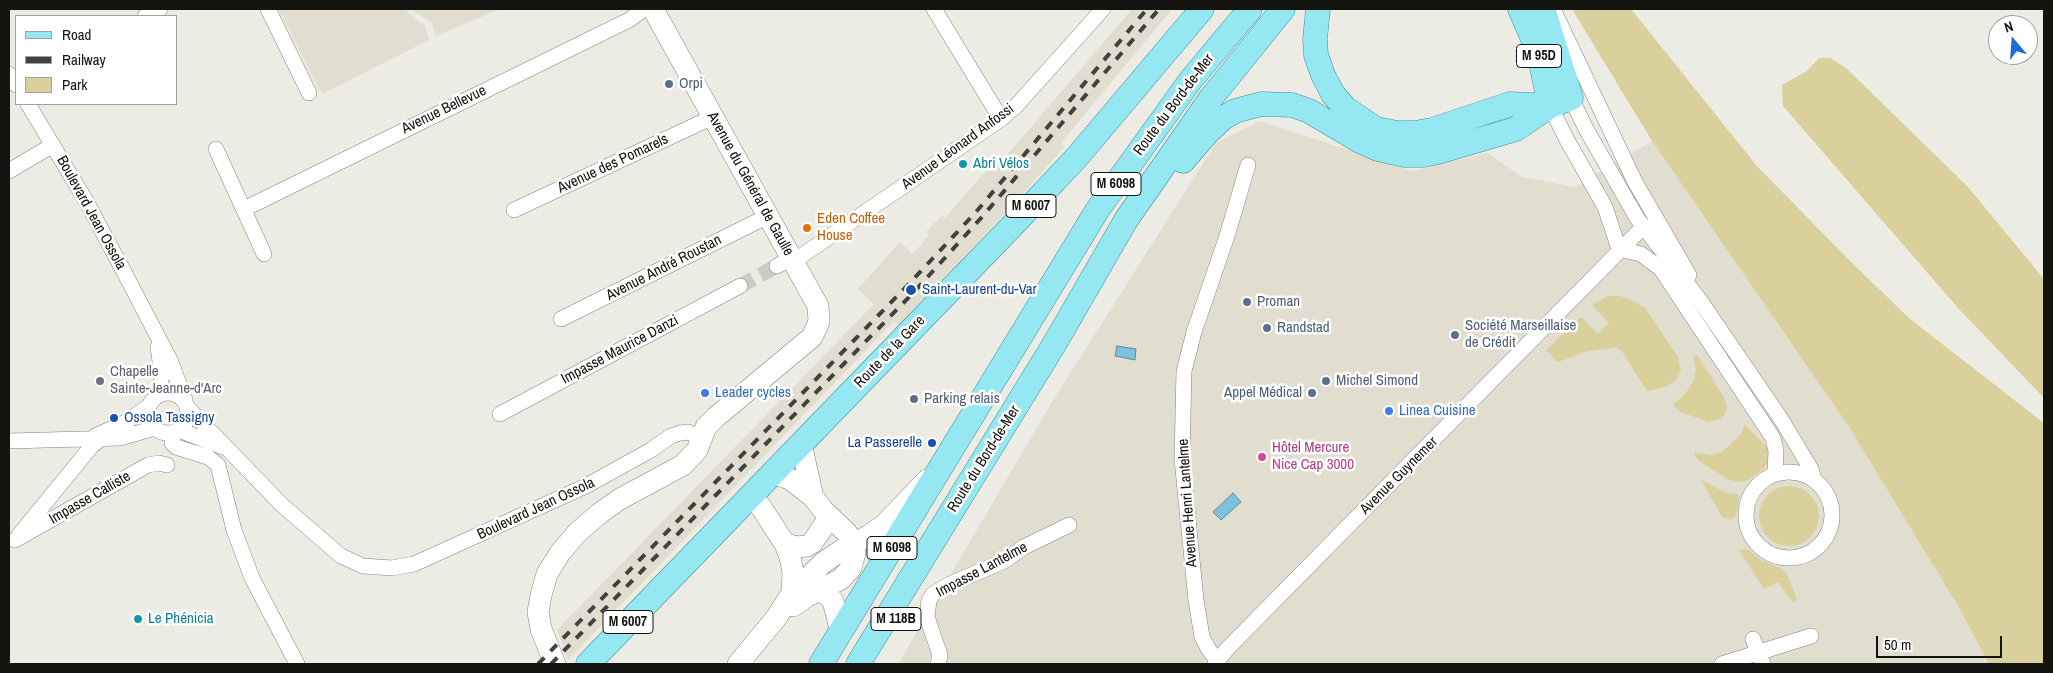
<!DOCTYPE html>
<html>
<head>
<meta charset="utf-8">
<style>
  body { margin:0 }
  #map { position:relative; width:2053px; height:673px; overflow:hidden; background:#ecebe4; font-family:"Archivo Narrow",sans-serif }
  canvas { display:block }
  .frame { position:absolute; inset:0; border:10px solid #131310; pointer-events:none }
  .legend { position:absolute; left:15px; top:15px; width:162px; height:90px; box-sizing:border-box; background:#fff; border:1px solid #a1a19f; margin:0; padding:6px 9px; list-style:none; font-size:15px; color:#131310 }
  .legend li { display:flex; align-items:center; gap:10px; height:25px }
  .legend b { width:25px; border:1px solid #a1a19f }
  .north { position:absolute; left:1988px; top:15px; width:50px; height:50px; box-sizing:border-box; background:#fff; border:1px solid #a1a19f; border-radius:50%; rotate:342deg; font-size:14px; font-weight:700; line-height:20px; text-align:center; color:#131310 }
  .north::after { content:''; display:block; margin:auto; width:18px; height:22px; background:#186dd7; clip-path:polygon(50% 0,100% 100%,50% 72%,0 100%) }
  .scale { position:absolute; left:1876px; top:636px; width:126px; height:22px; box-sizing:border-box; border:2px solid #131310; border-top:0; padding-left:6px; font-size:15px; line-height:18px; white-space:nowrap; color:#131310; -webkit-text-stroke:4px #fff; paint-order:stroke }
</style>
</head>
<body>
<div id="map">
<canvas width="2053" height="673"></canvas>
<div class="frame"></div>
<ul class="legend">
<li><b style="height:6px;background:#95e7f2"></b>Road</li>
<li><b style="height:6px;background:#41413d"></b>Railway</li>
<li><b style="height:14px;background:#d9d09b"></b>Park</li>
</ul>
<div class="north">N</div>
<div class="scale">50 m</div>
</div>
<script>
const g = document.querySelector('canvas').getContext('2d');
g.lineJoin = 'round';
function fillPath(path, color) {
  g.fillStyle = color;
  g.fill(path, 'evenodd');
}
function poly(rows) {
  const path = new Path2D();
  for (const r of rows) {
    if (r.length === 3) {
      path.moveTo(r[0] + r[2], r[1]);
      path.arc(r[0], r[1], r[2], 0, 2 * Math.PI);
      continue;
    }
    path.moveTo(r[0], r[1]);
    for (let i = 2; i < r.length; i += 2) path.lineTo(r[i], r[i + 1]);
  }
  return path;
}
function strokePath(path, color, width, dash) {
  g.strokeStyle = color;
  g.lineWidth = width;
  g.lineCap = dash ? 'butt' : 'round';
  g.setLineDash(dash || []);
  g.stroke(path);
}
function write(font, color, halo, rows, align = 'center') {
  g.font = font + ' "Archivo Narrow",sans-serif';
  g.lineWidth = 5;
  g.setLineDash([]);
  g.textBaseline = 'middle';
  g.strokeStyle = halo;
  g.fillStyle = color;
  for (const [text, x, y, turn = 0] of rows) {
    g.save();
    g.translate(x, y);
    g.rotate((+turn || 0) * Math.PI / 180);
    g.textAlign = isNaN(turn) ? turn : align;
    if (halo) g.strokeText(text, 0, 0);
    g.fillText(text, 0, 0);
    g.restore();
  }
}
fillPath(poly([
  [278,9,370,9,372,10,374,9,403,9,425,26,429,40,322,94],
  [411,9,500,9,436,36,432,23],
  [1132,9,1172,9,1061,143,1064,147,1021,196,899,325,894,321,568,660,557,630,874,304,858,289,900,242,913,254,929,235,926,232,942,215,945,218,992,164,996,168],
  [1260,121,1413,171,1488,153,1522,177,1575,187,1652,141,1849,427,1958,606,1989,664,898,664,1052,402,1216,143]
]), '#e1ded0');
fillPath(poly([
  [1572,9,1631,9,1756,165,1848,259,1910,319,2044,423,2044,664,1989,664,1958,606,1849,427,1652,141],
  [1819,58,1830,58,1846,68,1967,186,2044,279,2044,398,1958,308,1783,106,1782,85,1807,71],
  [1608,296,1620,296,1633,301,1645,308,1678,357,1681,370,1676,380,1666,387,1647,391,1622,351,1616,347,1584,352,1558,362,1546,350,1581,317,1598,334,1609,323,1592,305],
  [1697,355,1724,397,1727,405,1725,414,1720,419,1709,422,1680,412,1673,405,1685,394,1694,380,1696,369,1693,358],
  [1745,425,1768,448,1770,454,1769,461,1764,468,1748,480,1741,482,1729,480,1698,460,1695,455,1695,452,1712,455,1722,452,1740,435],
  [1701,480,1727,493,1737,494,1739,497,1736,517,1731,520,1722,517],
  [1789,516,30],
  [1739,550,1749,550,1762,561,1780,568,1787,574,1797,600,1792,602,1778,582,1764,589]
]), '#d9d09b');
const water = poly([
  [1117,346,1136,349,1135,360,1115,356,1117,346],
  [1233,493,1241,502,1221,520,1213,512,1233,493]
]);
fillPath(water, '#7fc0de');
strokePath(water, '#5f8ca0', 1);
strokePath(poly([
  [740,286,777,266]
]), '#cbcbc4', 15, [15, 8]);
const street = poly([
  [268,9,309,93],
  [934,9,1001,119],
  [1553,9,1635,182,1689,275],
  [145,16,160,9],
  [9,74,16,85],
  [1571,98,1586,129,1637,218,1699,299,1781,419,1811,469,1814,480],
  [28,104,86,201,123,270,170,360,185,400],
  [1550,106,1567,140,1605,207,1619,249],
  [216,149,264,254],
  [9,171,53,145],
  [244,209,629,20,644,9],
  [514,210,713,117],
  [1619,249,1641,254,1661,269,1773,438,1776,451,1775,474],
  [794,261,1001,119,1016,106,1103,9],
  [777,266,792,258],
  [561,319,768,216],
  [158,347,162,375,159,394],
  [168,413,20],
  [189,409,283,506,341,556,363,566,392,568,414,564,586,486,651,450,671,436,680,433,688,432,701,438],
  [500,414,740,286],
  [179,430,223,447],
  [173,433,172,443,176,447,208,457,218,465,234,530,252,578,297,664],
  [95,436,126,422,149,406],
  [9,441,120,438,155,428],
  [1789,515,43],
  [19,535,91,447,101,438],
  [15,540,148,465,159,463,167,465],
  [1753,639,1763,664],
  [1218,661,1209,650,1202,637,1196,600,1182,459,1184,371,1194,332,1227,236,1248,165],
  [938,664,940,655,927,617,929,600,933,594,948,585,1004,561,1024,547,1069,525],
  [1215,664,1227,649,1644,226],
  [1722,664,1811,636]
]);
const secondary = poly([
  [801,444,813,497],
  [772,473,790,479,813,497,823,510,847,533,853,544,855,553,851,568,841,579,806,597,793,606],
  [750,496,761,507,785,544,790,557,793,573,792,593],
  [785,544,797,547,807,546,812,543,829,518],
  [815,591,825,593,833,601,841,632],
  [555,664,541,629,538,612,541,595,547,574,560,553,577,533,600,513,620,499,683,465,697,450,706,427,716,417,812,337,819,322,818,306,653,9],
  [738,664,776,618,792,593,824,562,842,550,868,536,884,525,927,480]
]);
const primary = poly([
  [1318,9,1315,39,1316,55,1323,75,1333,94,1345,108,1376,129,1397,133,1415,133,1432,130,1510,104,1550,106],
  [1520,9,1539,53,1550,106],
  [1183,161,1208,132,1223,118,1235,111,1261,104,1292,105,1309,111,1358,140,1378,149,1405,155,1423,155,1438,152,1516,129,1550,106,1571,98,1543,9],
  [588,664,1013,225,1077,157,1202,9],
  [821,664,1098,209,1190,81,1250,9],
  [858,664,1055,343,1126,220,1211,98,1283,9]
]);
strokePath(street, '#84837d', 16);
strokePath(secondary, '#84837d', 22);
strokePath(primary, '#3a929e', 25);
strokePath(street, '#fff', 15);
strokePath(secondary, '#fff', 21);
strokePath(primary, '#95e7f2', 24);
strokePath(poly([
  [538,664,907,286,976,212,1147,9],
  [551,664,913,293,982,217,1159,9]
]), '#41413d', 4, [9, 9]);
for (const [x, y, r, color] of [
  [669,84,5,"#5c6f8a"],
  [963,164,5,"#0f9aa8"],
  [807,228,5,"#e8710a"],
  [911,290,6,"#1a4fb4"],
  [1247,302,5,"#5c6f8a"],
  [1267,328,5,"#5c6f8a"],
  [1455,335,5,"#5c6f8a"],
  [100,381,5,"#6b7280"],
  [1326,381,5,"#5c6f8a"],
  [705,393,5,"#3f7fe0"],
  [1312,393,5,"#5c6f8a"],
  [914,399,5,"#5c6f8a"],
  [1389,411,5,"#3f7fe0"],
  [114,418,5,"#1a4fb4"],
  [932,443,5,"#1a4fb4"],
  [1262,457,5,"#d1479c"],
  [138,619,5,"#0f9aa8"]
]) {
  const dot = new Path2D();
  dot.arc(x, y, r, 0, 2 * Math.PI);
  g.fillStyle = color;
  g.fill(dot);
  strokePath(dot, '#fff', 2);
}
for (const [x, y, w] of [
  [1539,56,45],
  [1116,184,50],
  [1031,206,50],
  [892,548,50],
  [896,619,50],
  [628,622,50]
]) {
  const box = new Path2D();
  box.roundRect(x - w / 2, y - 11.5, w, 23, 4);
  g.fillStyle = '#fff';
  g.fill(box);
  strokePath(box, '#131310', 1);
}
write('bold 14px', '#131310', null, [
  ["M 95D",1539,56],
  ["M 6098",1116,184],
  ["M 6007",1031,206],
  ["M 6098",892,548],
  ["M 118B",896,619],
  ["M 6007",628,622]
]);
write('15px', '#4e5e75', '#fff', [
  ["Orpi",679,84],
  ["Proman",1257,302],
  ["Société Marseillaise",1465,326],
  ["de Crédit",1465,343],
  ["Randstad",1277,328],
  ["Michel Simond",1336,381],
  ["Appel Médical",1302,393,"right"],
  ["Parking relais",924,399]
], 'left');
write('15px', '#131310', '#fff', [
  ["Route du Bord-de-Mer",1174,105,-53],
  ["Avenue Bellevue",444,110,-26],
  ["Avenue Léonard Anfossi",958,147,-36],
  ["Avenue des Pomarels",613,164,-25],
  ["Avenue du Général de Gaulle",750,184,61],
  ["Boulevard Jean Ossola",91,213,61],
  ["Avenue André Roustan",664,268,-27],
  ["Impasse Maurice Danzi",620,350,-28],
  ["Route de la Gare",890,352,-46],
  ["Route du Bord-de-Mer",984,459,-58],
  ["Avenue Guynemer",1399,476,-45],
  ["Impasse Calliste",90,498,-30],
  ["Avenue Henri Lantelme",1188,503,-94],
  ["Boulevard Jean Ossola",536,509,-25],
  ["Impasse Lantelme",982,570,-28]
]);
write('15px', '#0d838f', '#fff', [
  ["Abri Vélos",973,164],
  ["Le Phénicia",148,619]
], 'left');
write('15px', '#c56008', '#fff', [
  ["Eden Coffee",817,219],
  ["House",817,236]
], 'left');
write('15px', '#164399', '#fff', [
  ["Saint-Laurent-du-Var",922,290],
  ["Ossola Tassigny",124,418],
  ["La Passerelle",922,443,"right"]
], 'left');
write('15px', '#5b616d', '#fff', [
  ["Chapelle",110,372],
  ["Sainte-Jeanne-d'Arc",110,389]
], 'left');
write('15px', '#366cbe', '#fff', [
  ["Leader cycles",715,393],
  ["Linea Cuisine",1399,411]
], 'left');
write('15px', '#b23c85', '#fff', [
  ["Hôtel Mercure",1272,448],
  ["Nice Cap 3000",1272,465]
], 'left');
</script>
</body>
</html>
